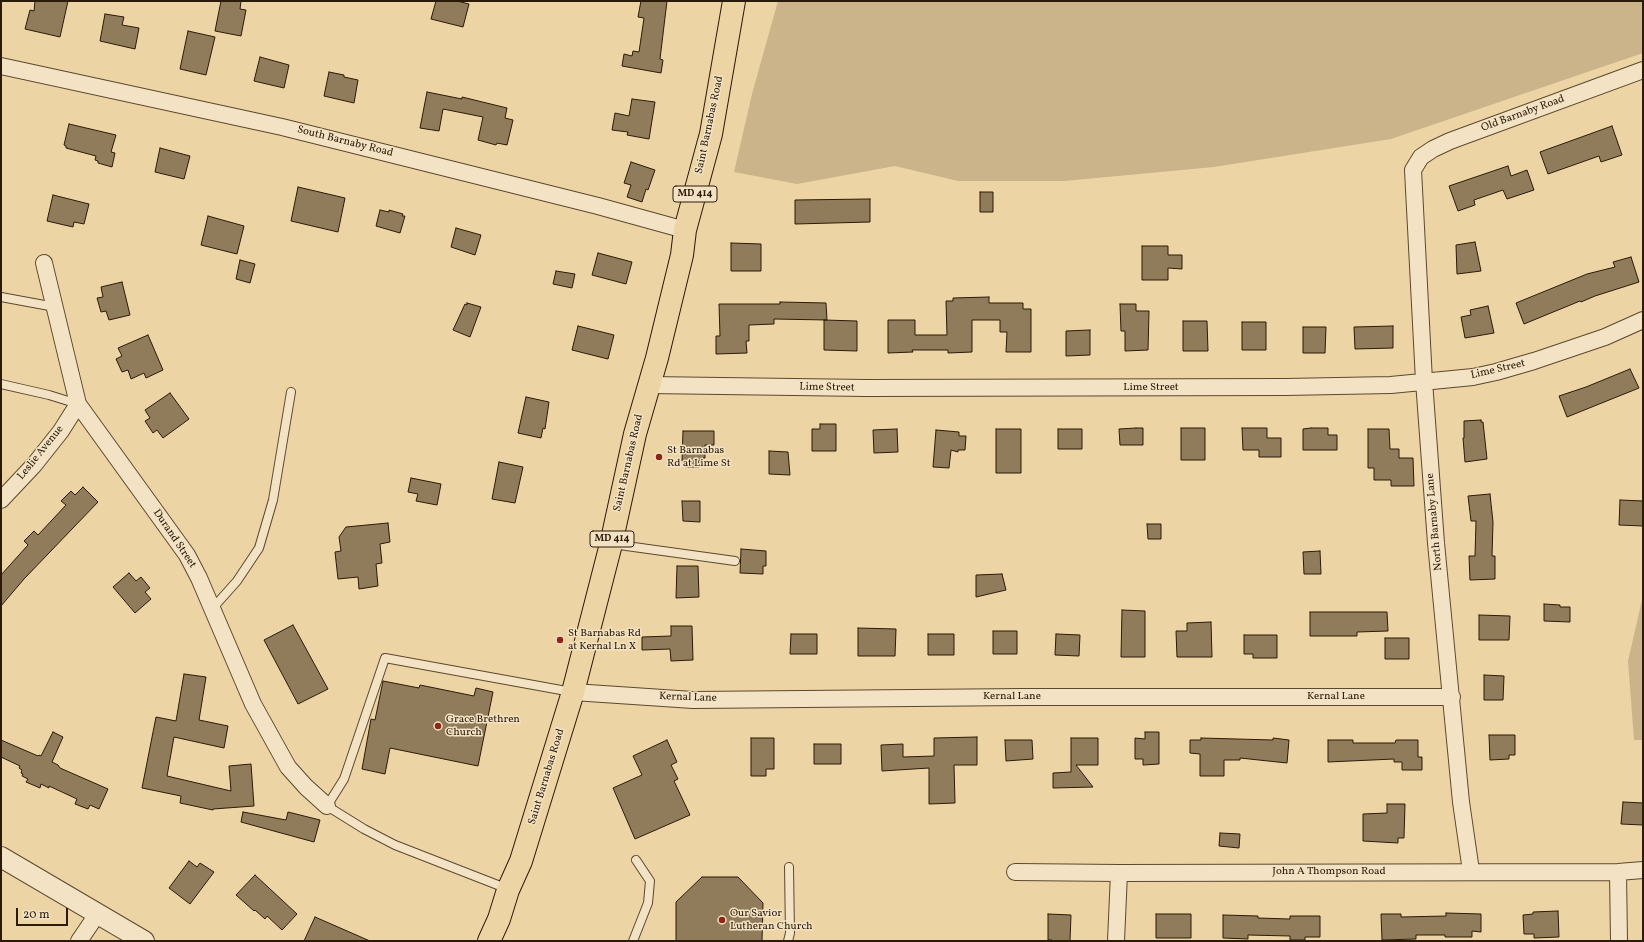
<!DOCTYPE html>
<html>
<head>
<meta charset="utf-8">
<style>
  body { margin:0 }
  #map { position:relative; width:1644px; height:942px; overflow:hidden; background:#ecd4a5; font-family:Vollkorn,serif }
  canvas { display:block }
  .frame { position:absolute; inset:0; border:2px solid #2c1a08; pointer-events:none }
  .scale { position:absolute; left:16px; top:908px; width:52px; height:18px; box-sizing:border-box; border:2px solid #2c1a08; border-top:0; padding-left:5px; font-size:12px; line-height:14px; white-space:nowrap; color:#2c1a08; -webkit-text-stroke:3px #f3e3c4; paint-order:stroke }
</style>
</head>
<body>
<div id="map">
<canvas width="1644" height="942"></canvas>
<div class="frame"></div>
<div class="scale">20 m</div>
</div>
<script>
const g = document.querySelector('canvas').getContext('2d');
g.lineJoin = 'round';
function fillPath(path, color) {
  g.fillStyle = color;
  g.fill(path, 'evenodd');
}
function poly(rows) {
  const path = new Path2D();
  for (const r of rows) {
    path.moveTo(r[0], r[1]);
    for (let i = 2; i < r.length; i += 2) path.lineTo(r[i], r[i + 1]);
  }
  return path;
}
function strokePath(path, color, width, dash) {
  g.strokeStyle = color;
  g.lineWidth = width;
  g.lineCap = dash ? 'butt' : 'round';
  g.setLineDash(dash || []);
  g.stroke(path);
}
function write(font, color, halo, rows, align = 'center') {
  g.font = font + ' Vollkorn,serif';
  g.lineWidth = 3;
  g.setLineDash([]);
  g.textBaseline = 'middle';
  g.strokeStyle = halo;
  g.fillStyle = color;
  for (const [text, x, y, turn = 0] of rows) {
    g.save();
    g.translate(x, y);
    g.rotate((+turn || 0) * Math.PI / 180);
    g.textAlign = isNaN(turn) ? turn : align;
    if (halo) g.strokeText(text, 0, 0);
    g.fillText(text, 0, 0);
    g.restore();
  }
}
fillPath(poly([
  [778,1,1643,1,1643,53,1391,139,1214,167,1064,181,958,181,895,166,797,184,734,172,752,94],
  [1642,600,1643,600,1643,740,1634,740,1628,661]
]), '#cbb48a');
const building = poly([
  [35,1,68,1,60,37,25,29,30,10,34,11,35,1],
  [221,1,241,1,240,9,246,10,241,36,215,31,221,1],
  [436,1,457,1,469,4,463,27,431,19,436,1],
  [641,1,667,1,660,59,663,60,661,73,622,66,624,54,632,56,633,51,639,52,644,18,638,17,641,1],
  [105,14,124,17,122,25,139,28,135,49,100,41,105,14],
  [188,31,215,37,206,75,180,69,188,31],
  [260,57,289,65,284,88,254,81,260,57],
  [329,72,344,75,344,77,358,80,354,103,324,96,329,72],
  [427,92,462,99,462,97,507,108,505,118,513,120,507,145,497,143,496,145,478,140,483,117,443,109,439,131,420,128,427,92],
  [632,99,655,102,649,139,627,135,628,132,612,130,615,113,629,116,632,99],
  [69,124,116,135,111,152,115,153,112,167,98,163,98,161,95,160,96,156,66,148,66,146,64,145,69,124],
  [1612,126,1622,155,1601,162,1599,156,1548,174,1540,152,1612,126],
  [160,148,190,156,184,179,155,172,160,148],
  [631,162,655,170,648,190,646,189,642,202,627,197,631,185,624,183,631,162],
  [1508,166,1511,176,1527,170,1534,190,1507,199,1503,190,1474,200,1475,205,1458,211,1449,186,1508,166],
  [298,187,345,198,338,232,291,221,298,187],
  [980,192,993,192,993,212,980,212,980,192],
  [53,195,89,204,84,224,74,222,73,227,47,221,53,195],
  [870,199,870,222,795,224,795,200,870,199],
  [380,210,389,212,389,210,403,214,402,216,405,216,400,233,376,226,380,210],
  [208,216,244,226,237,254,201,245,208,216],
  [456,228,481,235,475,255,451,247,456,228],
  [1475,242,1481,271,1457,274,1456,245,1475,242],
  [731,243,761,244,761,271,731,271,731,243],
  [1142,246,1168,246,1168,255,1182,255,1182,269,1168,268,1168,280,1142,280,1142,246],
  [598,253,632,262,626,284,592,275,598,253],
  [1631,257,1639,282,1595,296,1581,302,1580,301,1524,324,1516,303,1587,274,1615,267,1613,262,1631,257],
  [240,260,255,264,250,283,236,279,240,260],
  [556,271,575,274,572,288,553,284,556,271],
  [122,282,130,315,109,320,106,311,101,312,97,298,103,297,101,287,122,282],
  [989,297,989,303,1023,303,1023,309,1031,309,1031,352,1006,352,1007,332,1000,332,1000,320,972,320,972,352,948,353,948,350,912,350,913,352,888,353,888,320,915,320,915,335,947,335,946,301,953,301,953,298,989,297],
  [780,302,826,303,827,320,774,319,774,324,749,325,749,341,746,341,747,353,716,354,716,336,720,336,719,304,780,304,780,302],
  [467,303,481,307,470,337,453,330,465,304,467,305,467,303],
  [1120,304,1136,304,1136,311,1149,311,1148,350,1125,351,1125,331,1121,331,1120,304],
  [1488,306,1494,333,1465,338,1461,317,1471,315,1470,310,1488,306],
  [824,320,857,321,857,351,824,350,824,320],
  [1183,321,1207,321,1208,351,1183,351,1183,321],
  [1242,322,1266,322,1266,350,1242,350,1242,322],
  [578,326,614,335,608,359,572,350,578,326],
  [1393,326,1393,348,1355,349,1354,327,1393,326],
  [1303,327,1326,327,1325,353,1303,353,1303,327],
  [1090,330,1090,355,1066,356,1066,331,1090,330],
  [148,335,163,370,146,378,144,373,131,379,128,370,122,372,116,359,122,356,118,348,148,335],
  [1630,369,1639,388,1567,417,1559,396,1586,387,1630,369],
  [170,393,189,419,163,438,157,430,153,433,145,421,150,418,145,410,170,393],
  [526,397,549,402,545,429,543,428,541,438,518,433,526,397],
  [1481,420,1481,422,1483,422,1487,459,1465,462,1463,438,1464,438,1464,421,1481,420],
  [820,424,836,424,836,451,812,451,812,429,820,429,820,424],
  [1136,428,1143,428,1143,445,1120,445,1119,429,1136,428],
  [1181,428,1205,428,1205,460,1181,460,1181,428],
  [1242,428,1267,428,1267,438,1281,438,1281,457,1259,457,1259,450,1243,450,1242,428],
  [1311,428,1328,428,1328,435,1337,435,1337,450,1303,450,1303,429,1311,428],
  [897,429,898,452,874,453,873,430,897,429],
  [996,429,1021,429,1021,473,996,473,996,429],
  [1058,429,1082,429,1082,449,1058,449,1058,429],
  [1368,429,1389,429,1390,449,1399,449,1399,458,1413,458,1414,486,1391,486,1391,480,1374,480,1374,468,1368,468,1368,429],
  [936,430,959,432,959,436,966,436,965,450,958,450,958,452,951,450,949,468,933,467,936,430],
  [683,431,714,431,714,445,705,445,705,458,703,458,703,461,699,461,699,467,685,467,685,461,682,461,683,431],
  [769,451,788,452,790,475,769,474,769,451],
  [499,462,523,467,515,503,492,499,499,462],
  [411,478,441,484,437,505,416,501,418,494,408,492,411,478],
  [83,487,98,502,24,579,1,606,1,575,28,545,24,541,34,531,38,535,53,519,66,505,61,501,71,491,75,495,83,487],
  [1490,494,1493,522,1492,556,1495,556,1495,579,1470,580,1469,556,1475,556,1476,521,1471,521,1468,496,1490,494],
  [1620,500,1643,501,1643,526,1619,525,1620,500],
  [682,501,700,501,700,522,683,521,682,501],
  [388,523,390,542,380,544,382,563,376,564,378,586,359,589,358,577,338,579,335,552,341,551,339,537,346,527,388,523],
  [1147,524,1161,524,1161,539,1148,539,1147,524],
  [741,549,766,551,766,566,763,566,763,574,740,573,741,549],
  [1320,551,1321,574,1304,574,1303,552,1320,551],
  [677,566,698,566,699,597,676,598,677,566],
  [129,573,136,581,141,577,150,588,145,592,151,599,135,613,113,587,129,573],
  [1002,574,1006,590,976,597,976,575,1002,574],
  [1544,604,1560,605,1560,607,1570,607,1570,622,1544,621,1544,604],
  [1122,610,1145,611,1145,657,1121,657,1122,610],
  [1310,612,1387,612,1388,631,1357,632,1357,636,1310,636,1310,612],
  [1479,615,1510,616,1509,640,1479,640,1479,615],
  [1211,622,1212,657,1177,657,1176,631,1187,631,1187,623,1211,622],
  [293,625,328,689,298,704,264,640,293,625],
  [671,626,692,626,693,660,671,661,670,649,642,650,642,637,671,636,671,626],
  [858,628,896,629,895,656,858,656,858,628],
  [993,631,1017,631,1017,654,993,654,993,631],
  [791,634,817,634,817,654,790,654,791,634],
  [928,634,954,634,954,655,928,655,928,634],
  [1056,634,1080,635,1079,656,1055,655,1056,634],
  [1244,635,1277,635,1277,658,1253,658,1253,654,1244,654,1244,635],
  [1385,638,1409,638,1409,659,1385,659,1385,638],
  [184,674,206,677,199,720,228,726,224,748,174,737,167,776,231,791,229,766,251,764,254,806,213,809,213,810,180,803,181,796,142,788,156,717,176,721,184,674],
  [1484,675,1504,676,1503,700,1484,700,1484,675],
  [383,681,419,688,420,685,474,696,476,688,493,692,478,766,390,748,385,774,362,769,371,719,375,720,383,681],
  [53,732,63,737,52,762,58,765,60,768,108,789,99,809,90,805,88,809,75,804,77,799,49,786,49,788,41,784,40,788,26,782,28,779,22,776,23,774,21,773,22,770,19,768,20,766,1,757,1,740,38,756,39,755,41,756,53,732],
  [1145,732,1159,732,1159,764,1143,765,1143,759,1135,759,1135,738,1145,739,1145,732],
  [1489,735,1515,735,1515,755,1509,755,1509,759,1490,760,1489,735],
  [977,737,977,765,954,765,955,803,929,804,929,768,882,771,881,745,903,744,903,757,934,756,934,738,977,737],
  [751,738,774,738,774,769,766,769,766,776,751,776,751,738],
  [1071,738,1098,738,1098,765,1076,765,1093,787,1053,788,1053,773,1071,772,1071,738],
  [1201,738,1273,740,1273,738,1289,740,1287,763,1240,758,1240,760,1224,760,1224,776,1200,776,1200,754,1190,753,1190,740,1201,740,1201,738],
  [667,740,677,762,671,765,678,779,674,781,690,815,635,839,613,788,642,775,633,756,667,740],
  [1005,740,1032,740,1033,759,1006,761,1005,740],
  [1328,740,1353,740,1353,743,1395,743,1396,740,1418,740,1418,757,1422,757,1422,770,1402,770,1402,762,1394,762,1394,759,1328,762,1328,740],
  [814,744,841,744,841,764,814,764,814,744],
  [1623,802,1643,803,1643,825,1621,824,1623,802],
  [1387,804,1405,804,1404,838,1398,838,1398,843,1363,841,1363,814,1387,813,1387,804],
  [243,812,286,820,288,812,320,820,314,842,241,822,243,812],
  [1220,833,1240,834,1239,848,1219,846,1220,833],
  [189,861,197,867,200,863,214,872,190,904,169,888,189,861],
  [255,875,297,914,282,930,267,916,265,919,255,910,254,911,236,895,255,875],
  [702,877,738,877,763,903,762,941,676,941,676,902,702,877],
  [1558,911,1559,937,1534,938,1534,934,1524,934,1523,915,1533,914,1533,912,1558,911],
  [1446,913,1481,914,1481,932,1472,931,1472,937,1445,937,1445,935,1416,935,1416,939,1382,940,1381,914,1401,914,1401,917,1446,916,1446,913],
  [1048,914,1071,915,1070,941,1052,941,1052,940,1048,940,1048,914],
  [1156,914,1191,914,1191,938,1156,938,1156,914],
  [1223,915,1258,916,1258,918,1290,919,1290,916,1320,916,1320,937,1305,937,1305,940,1290,940,1290,936,1248,935,1248,939,1223,938,1223,915],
  [315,917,370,941,304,941,315,917]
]);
fillPath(building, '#907b5a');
strokePath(building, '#2c1a08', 1);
const service = poly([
  [1,297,55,307],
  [1,384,49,395,78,404],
  [612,544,735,561],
  [212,609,237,581,259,548,273,500,291,392],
  [508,889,395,845,364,829,327,806,344,779,385,658,572,692],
  [633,941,648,903,650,881,636,860],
  [788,941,790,933,789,867]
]);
const minor = poly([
  [1,66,282,127,598,206,685,230],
  [44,263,78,404,187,555,199,578,253,704,288,767,306,787,327,806],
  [649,385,866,388,1285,387,1391,385,1473,377,1496,372,1534,361,1605,337,1643,320],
  [1,500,34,465,61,431,78,404],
  [573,692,693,700,1023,697,1452,697],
  [1471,871,1461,802,1436,543,1424,381,1413,170,1421,157,1433,149,1450,141,1643,70],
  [1015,872,1119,873,1618,872,1643,870],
  [1618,872,1619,941],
  [79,941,98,913],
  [1116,941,1119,873]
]);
const tertiary = poly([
  [1,857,144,941]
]);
const primary = poly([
  [489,941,499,919,508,890,521,861,573,692,611,544,635,434,657,358,682,255,685,230,711,134,734,1]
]);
strokePath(service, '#5c482f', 10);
strokePath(minor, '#5c482f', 18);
strokePath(tertiary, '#5c482f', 22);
strokePath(primary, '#2c1a08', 24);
strokePath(service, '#f3e3c4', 8);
strokePath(minor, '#f3e3c4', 16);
strokePath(tertiary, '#f3e3c4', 20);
strokePath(primary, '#ecd4a5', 22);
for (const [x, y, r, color] of [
  [659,457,4,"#8f2418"],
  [560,640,4,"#8f2418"],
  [438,726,4,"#8f2418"],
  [722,920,4,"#8f2418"]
]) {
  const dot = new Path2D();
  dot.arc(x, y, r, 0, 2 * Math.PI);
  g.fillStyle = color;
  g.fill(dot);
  strokePath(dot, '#f3e3c4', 1.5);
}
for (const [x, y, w] of [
  [695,194,44],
  [612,539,44]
]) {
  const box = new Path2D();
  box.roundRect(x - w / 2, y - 8, w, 16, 3);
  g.fillStyle = '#f3e3c4';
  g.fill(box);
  strokePath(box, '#2c1a08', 1);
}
write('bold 10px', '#2c1a08', null, [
  ["MD 414",695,194],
  ["MD 414",612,539]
]);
write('11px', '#2c1a08', '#f3e3c4', [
  ["Old Barnaby Road",1523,114,-20],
  ["Saint Barnabas Road",710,125,-78],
  ["South Barnaby Road",345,142,14],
  ["Lime Street",1498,370,-13],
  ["Lime Street",827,388,1],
  ["Lime Street",1151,388],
  ["Leslie Avenue",41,453,-51],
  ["Saint Barnabas Road",629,463,-77],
  ["North Barnaby Lane",1435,522,-95],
  ["Durand Street",174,539,56],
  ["Kernal Lane",1012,697],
  ["Kernal Lane",1336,697],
  ["Kernal Lane",688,698,2],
  ["Saint Barnabas Road",547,777,-73],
  ["John A Thompson Road",1329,872]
]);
write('11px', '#2c1a08', '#f3e3c4', [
  ["St Barnabas",667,451],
  ["Rd at Lime St",667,464],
  ["St Barnabas Rd",568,634],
  ["at Kernal Ln X",568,647],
  ["Grace Brethren",446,720],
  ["Church",446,733],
  ["Our Savior",730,914],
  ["Lutheran Church",730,927]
], 'left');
</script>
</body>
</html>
